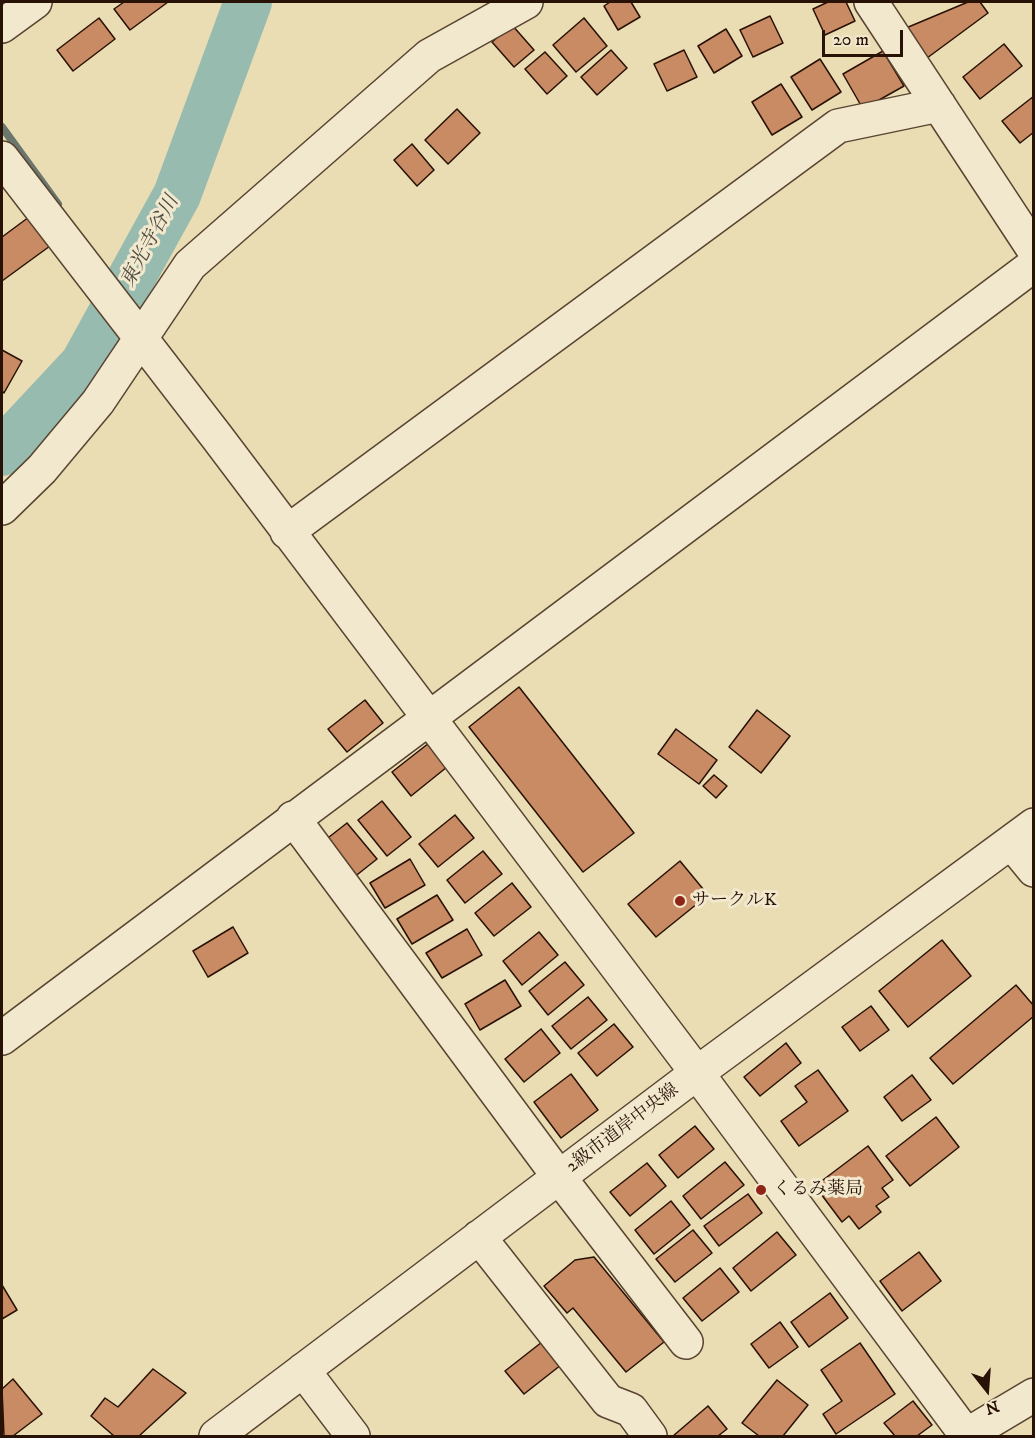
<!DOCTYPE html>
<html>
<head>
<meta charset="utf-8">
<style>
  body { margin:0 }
  #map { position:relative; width:1035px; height:1438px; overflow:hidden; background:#eadcb3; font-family:"IM FELL DW Pica",serif }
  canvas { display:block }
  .frame { position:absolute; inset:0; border:3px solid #281105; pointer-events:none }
  .north { position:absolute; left:957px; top:1360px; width:60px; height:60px; -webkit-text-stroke:4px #f1e8ce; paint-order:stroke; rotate:163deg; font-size:16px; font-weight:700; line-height:24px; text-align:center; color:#281105 }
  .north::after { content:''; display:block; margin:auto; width:21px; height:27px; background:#281105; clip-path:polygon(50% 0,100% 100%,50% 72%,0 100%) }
  .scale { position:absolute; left:822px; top:30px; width:81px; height:27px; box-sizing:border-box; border:3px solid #281105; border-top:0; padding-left:8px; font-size:18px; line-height:21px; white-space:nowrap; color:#281105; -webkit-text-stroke:4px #f1e8ce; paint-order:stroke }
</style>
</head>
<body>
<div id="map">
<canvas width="1035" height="1438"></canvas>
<div class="frame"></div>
<div class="north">N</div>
<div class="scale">20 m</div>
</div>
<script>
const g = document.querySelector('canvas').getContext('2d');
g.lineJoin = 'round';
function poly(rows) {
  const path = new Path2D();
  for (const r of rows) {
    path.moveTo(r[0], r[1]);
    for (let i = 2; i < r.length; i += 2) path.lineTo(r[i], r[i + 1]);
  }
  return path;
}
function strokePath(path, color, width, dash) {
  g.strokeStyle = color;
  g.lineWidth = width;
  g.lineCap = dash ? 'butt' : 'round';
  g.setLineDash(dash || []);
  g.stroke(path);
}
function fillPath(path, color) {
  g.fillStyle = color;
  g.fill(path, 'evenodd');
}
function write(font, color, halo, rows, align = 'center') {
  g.font = font + ' "IM FELL DW Pica","Noto Serif JP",serif';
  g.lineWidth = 6;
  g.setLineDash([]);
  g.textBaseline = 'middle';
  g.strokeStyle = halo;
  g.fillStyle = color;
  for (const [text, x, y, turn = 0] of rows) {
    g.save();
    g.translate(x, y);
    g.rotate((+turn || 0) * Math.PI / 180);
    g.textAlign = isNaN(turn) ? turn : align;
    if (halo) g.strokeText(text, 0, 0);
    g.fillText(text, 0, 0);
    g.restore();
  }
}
strokePath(poly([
  [2,127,58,204]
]), '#6b776c', 8);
strokePath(poly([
  [2,452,84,364,177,195,248,2]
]), '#98bbb0', 48);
const building = poly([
  [124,2,168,2,130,30,114,9,124,2],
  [610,2,631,2,640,17,618,30,604,6,610,2],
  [828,2,846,2,855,21,825,35,813,9,828,2],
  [968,2,980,2,988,13,923,61,906,28,968,2],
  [770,16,783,43,753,57,740,30,770,16],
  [99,18,115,39,73,71,57,50,99,18],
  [584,18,607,46,576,72,553,45,584,18],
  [512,25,534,50,514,67,492,42,512,25],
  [726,29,742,56,714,73,698,46,726,29],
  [1004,44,1022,66,980,99,963,77,1004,44],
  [611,50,627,68,597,95,581,77,611,50],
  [684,50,697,77,667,91,654,64,684,50],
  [883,51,904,86,863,109,843,74,883,51],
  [545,52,567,76,547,94,525,69,545,52],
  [820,59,841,92,812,110,791,77,820,59],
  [781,84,802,117,772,135,752,102,781,84],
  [1034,96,1034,132,1020,143,1002,121,1034,96],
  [457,109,480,133,448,164,425,140,457,109],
  [412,144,434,170,417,186,394,160,412,144],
  [29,217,50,246,2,281,2,237,29,217],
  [2,350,22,361,4,393,2,391,2,350],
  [519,687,634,833,583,872,469,727,519,687],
  [365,700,383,723,347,752,328,729,365,700],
  [757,710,790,736,761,773,729,747,757,710],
  [676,729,717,760,699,784,658,754,676,729],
  [429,743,447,767,411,796,392,772,429,743],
  [714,775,727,786,716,798,703,786,714,775],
  [382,801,411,837,387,856,358,820,382,801],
  [455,815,474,838,438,867,419,844,455,815],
  [347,823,377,859,353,878,324,841,347,823],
  [483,851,502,874,465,903,447,880,483,851],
  [410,859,425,885,385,908,370,883,410,859],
  [680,861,708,895,656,937,628,904,680,861],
  [512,883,531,907,494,936,475,913,512,883],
  [437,895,453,920,412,944,397,919,437,895],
  [233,927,248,953,208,977,193,951,233,927],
  [467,929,482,955,442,978,426,953,467,929],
  [539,932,558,955,522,985,503,961,539,932],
  [942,940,971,976,908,1027,879,991,942,940],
  [565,962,584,985,548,1015,529,991,565,962],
  [505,980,521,1006,480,1030,465,1004,505,980],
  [1016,985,1034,1006,1034,1016,953,1084,930,1058,1016,985],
  [588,997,607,1020,571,1049,552,1026,588,997],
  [871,1006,889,1030,860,1051,842,1027,871,1006],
  [614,1024,633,1047,597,1076,578,1053,614,1024],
  [541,1029,560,1053,524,1082,505,1059,541,1029],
  [786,1043,801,1063,760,1096,744,1077,786,1043],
  [818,1070,848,1111,799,1146,781,1121,807,1102,795,1086,818,1070],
  [571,1074,598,1110,561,1138,534,1102,571,1074],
  [912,1075,931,1100,902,1121,884,1097,912,1075],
  [936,1117,959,1147,910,1186,886,1156,936,1117],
  [695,1126,714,1149,678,1178,659,1155,695,1126],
  [868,1146,893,1180,882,1188,889,1197,876,1206,881,1212,859,1229,849,1216,842,1222,815,1186,868,1146],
  [725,1162,744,1185,701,1219,683,1196,725,1162],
  [647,1163,666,1186,630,1216,610,1192,647,1163],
  [748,1194,762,1213,719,1246,704,1226,748,1194],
  [671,1201,690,1225,654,1254,635,1230,671,1201],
  [693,1230,712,1253,675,1282,656,1259,693,1230],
  [777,1232,796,1255,751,1291,733,1268,777,1232],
  [919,1252,941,1281,902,1311,880,1281,919,1252],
  [594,1257,664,1342,626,1372,573,1308,567,1313,544,1286,575,1260,594,1257],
  [720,1268,739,1292,702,1321,683,1298,720,1268],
  [2,1285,17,1310,2,1319,2,1285],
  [830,1293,848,1318,809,1347,791,1322,830,1293],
  [780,1322,798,1347,769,1368,751,1344,780,1322],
  [542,1342,561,1365,524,1394,505,1371,542,1342],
  [860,1343,895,1394,836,1434,823,1414,842,1401,821,1370,860,1343],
  [153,1369,186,1393,139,1436,114,1436,91,1416,105,1398,118,1407,153,1369],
  [13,1379,42,1414,13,1436,4,1436,2,1389,13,1379],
  [777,1380,808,1405,783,1436,759,1436,742,1423,777,1380],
  [913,1401,932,1425,917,1436,895,1436,884,1423,913,1401],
  [708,1406,727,1429,718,1436,673,1436,708,1406]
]);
fillPath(building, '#c98b64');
strokePath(building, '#281105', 1.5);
const minor = poly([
  [871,2,1034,250],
  [2,26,35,2],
  [2,158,217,437,697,1073,967,1436],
  [2,508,42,469,98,402,190,265,429,56,526,2],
  [287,532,838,126,939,105],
  [293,818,559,1177,686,1342],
  [1011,842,1034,870],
  [2,1038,1034,265],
  [479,1237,608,1401,631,1410,650,1436],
  [303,1370,353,1436],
  [216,1436,697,1073,1034,825],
  [965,1436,1034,1395]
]);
strokePath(minor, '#584430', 36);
strokePath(minor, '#f1e8ce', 33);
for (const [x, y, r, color] of [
  [680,901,6,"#8f2418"],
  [761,1190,6,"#8f2418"]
]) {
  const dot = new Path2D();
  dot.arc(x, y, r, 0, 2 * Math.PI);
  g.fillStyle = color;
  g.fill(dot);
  strokePath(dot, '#f1e8ce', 2);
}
write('18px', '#281105', '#f1e8ce', [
  ["サークルK",692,901],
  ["くるみ薬局",773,1190]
], 'left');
write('18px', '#281105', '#f1e8ce', [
  ["2級市道岸中央線",623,1129,-37]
]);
write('italic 20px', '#4f4c41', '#f1e8ce', [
  ["東光寺谷川",151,242,-62]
]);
</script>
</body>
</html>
